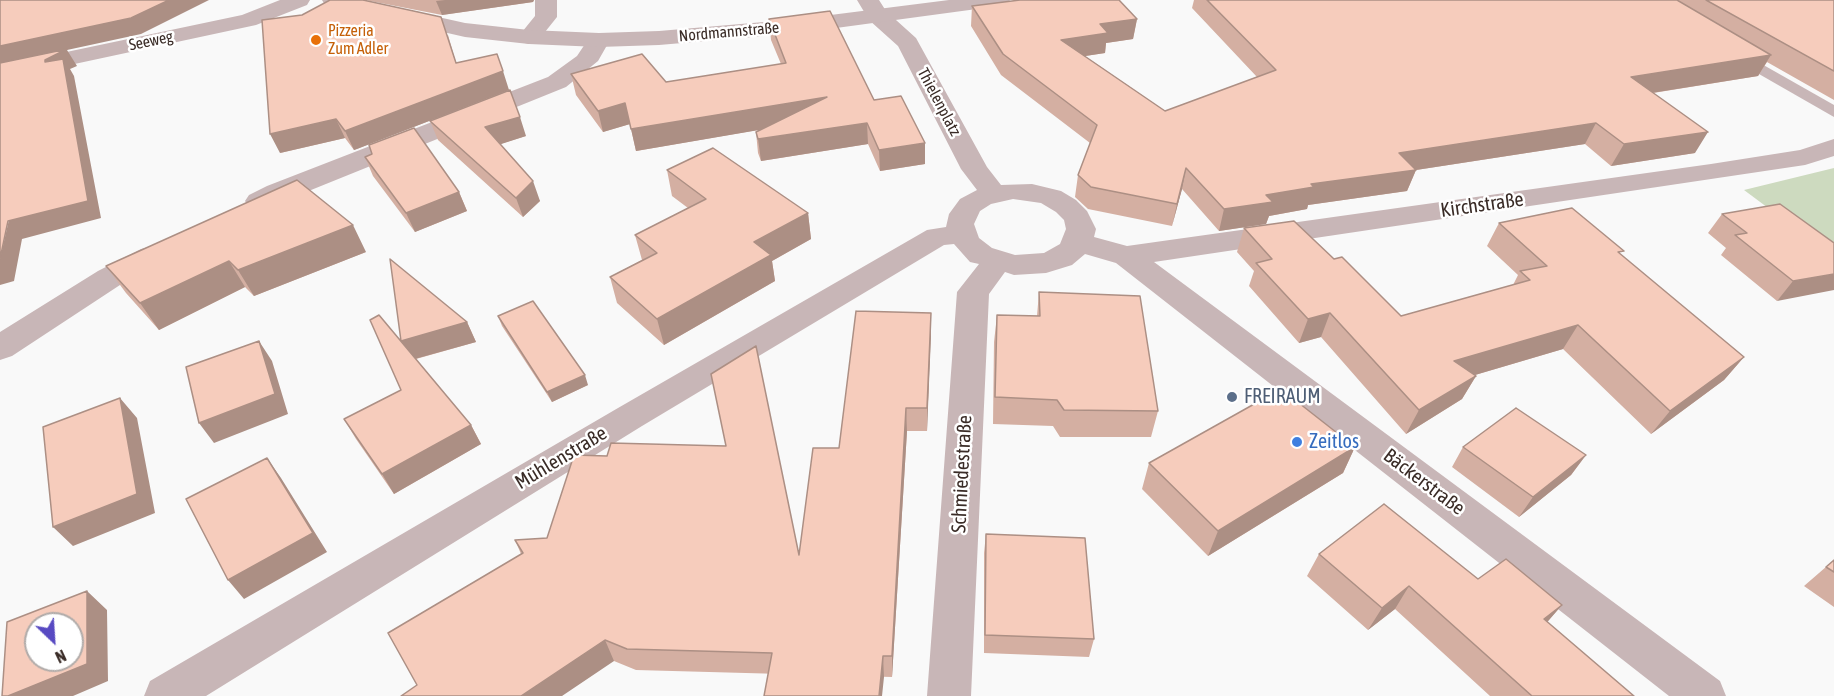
<!DOCTYPE html>
<html>
<head>
<meta charset="utf-8">
<style>
  body { margin:0 }
  #map { position:relative; width:1834px; height:696px; overflow:hidden; background:#f9f9f9; font-family:"Asap Condensed",sans-serif }
  canvas { display:block }
  .north { position:absolute; left:24px; top:612px; width:60px; height:60px; box-sizing:border-box; background:#fff; border:2px solid #b0aba9; border-radius:50%; rotate:155deg; font-size:16px; font-weight:700; line-height:24px; text-align:center; color:#3a2c27 }
  .north::after { content:''; display:block; margin:auto; width:21px; height:27px; background:#584ac2; clip-path:polygon(50% 0,100% 100%,50% 72%,0 100%) }
</style>
</head>
<body>
<div id="map">
<canvas width="1834" height="696"></canvas>
<div class="north">N</div>
</div>
<script>
const g = document.querySelector('canvas').getContext('2d');
g.lineJoin = 'round';
function fillPath(path, color) {
  g.fillStyle = color;
  g.fill(path, 'evenodd');
}
function poly(rows) {
  const path = new Path2D();
  for (const r of rows) {
    path.moveTo(r[0], r[1]);
    for (let i = 2; i < r.length; i += 2) path.lineTo(r[i], r[i + 1]);
  }
  return path;
}
function strokePath(path, color, width, dash) {
  g.strokeStyle = color;
  g.lineWidth = width;
  g.lineCap = dash ? 'butt' : 'round';
  g.setLineDash(dash || []);
  g.stroke(path);
}
function write(font, color, halo, rows, align = 'center') {
  g.font = font + ' "Asap Condensed",sans-serif';
  g.lineWidth = 5;
  g.setLineDash([]);
  g.textBaseline = 'middle';
  g.strokeStyle = halo;
  g.fillStyle = color;
  for (const [text, x, y, turn = 0] of rows) {
    g.save();
    g.translate(x, y);
    g.rotate((+turn || 0) * Math.PI / 180);
    g.textAlign = isNaN(turn) ? turn : align;
    if (halo) g.strokeText(text, 0, 0);
    g.fillText(text, 0, 0);
    g.restore();
  }
}
fillPath(poly([
  [1834,168,1834,257,1744,190]
]), '#cddabf');
fillPath(poly([
  [1737,50,1834,105,1834,117,1731,58,1729,55,1731,52,1737,50]
]), '#c8b6b7');
fillPath(poly([
  [280,0,310,0,307,5,256,25,0,80,0,66,242,15,280,0],
  [535,0,557,0,557,17,537,42,529,44,521,42,518,37,535,16,535,0],
  [857,0,879,0,886,11,916,38,987,167,1001,185,1032,184,1061,191,1076,200,1087,211,1096,229,1094,237,1127,246,1711,164,1800,150,1834,139,1834,156,1805,165,1154,262,1720,681,1726,696,1669,696,1116,263,1085,254,1072,265,1046,273,1014,275,1005,272,989,294,971,696,927,696,957,292,979,264,970,262,954,244,944,245,642,426,206,696,144,696,150,681,618,408,927,230,946,227,949,214,960,199,977,190,961,169,898,46,869,20,857,0],
  [1013,199,1041,203,1056,212,1064,220,1066,229,1060,244,1044,253,1015,255,992,248,979,238,974,224,980,211,991,204,1013,199],
  [599,33,607,35,610,40,598,61,566,87,269,207,259,210,249,207,245,201,249,195,267,186,548,77,577,56,591,35,599,33],
  [152,246,163,249,167,256,163,263,120,285,12,356,0,360,0,332,98,271,141,249,152,246]
]), '#c8b6b7');
fillPath(poly([
  [322,0,362,0,465,23,529,30,599,33,659,31,799,19,949,0,1010,0,1007,5,999,6,799,33,659,45,599,47,529,44,465,37,325,5,322,0]
]), '#c8b6b7');
fillPath(poly([
  [365,0,534,0,533,2,442,15],
  [1194,0,1834,0,1834,100,1767,62,1758,76,1653,93,1695,153,1611,166,1585,144,1416,170,1407,191,1308,205,1307,209,1269,216,1266,224,1219,231,1182,189,1172,226,1088,209,1075,197,1078,175,1090,143,1001,75,971,26,972,6,1137,19,1133,39,1106,43,1105,53,1085,56,1165,111,1257,77,1192,8],
  [769,19,874,100,925,164,880,171,868,144,761,161,758,153,756,132,758,130,636,151,630,124,603,132,576,95,571,74,666,82,781,64,771,40],
  [448,35,456,63,509,90,354,150,345,138,280,153],
  [430,121,526,136,500,144,540,201,523,217,438,140],
  [365,157,459,192,467,211,415,232,373,176],
  [667,170,808,213,811,239,772,261,775,281,664,345,617,303,610,277,642,260,635,235,688,208,672,196],
  [1722,214,1834,243,1777,301,1721,255,1726,248,1708,233],
  [1499,223,1621,255,1744,357,1724,380,1651,434,1563,349,1475,375,1476,376,1462,399,1406,434,1321,337,1299,343,1249,286,1254,271,1237,252,1244,228,1334,259,1401,316,1513,285,1518,275,1487,246],
  [366,252,254,296,245,287,159,330,126,293,106,266],
  [1039,292,1158,411,1151,437,1060,437,1053,426,993,424,994,342,997,315,1037,316],
  [931,313,927,431,907,431,892,677,636,670,614,661,417,685,521,554,515,540,799,555,839,448],
  [498,316,588,385,552,402,502,326],
  [467,322,476,342,416,359,471,425,481,444,394,494,356,439,344,419,401,390,401,341],
  [1355,447,1343,473,1208,556,1142,489,1149,463],
  [1463,447,1586,455,1571,475,1519,517,1452,467],
  [986,534,1094,639,1089,657,984,653,984,553],
  [1319,554,1478,579,1562,605,1547,622,1634,696,1490,696,1395,609,1368,630,1307,576],
  [1834,560,1834,607,1804,586]
]), '#d4afa2');
fillPath(poly([
  [169,0,209,0,141,34,67,50,77,66,70,69,74,76,101,218,22,239,14,281,0,285,0,259,45,62,45,60,0,64,0,46],
  [445,0,534,0,533,2,442,15,436,1],
  [1137,19,1133,39,1106,43,1105,53,1059,60,1061,40,1100,24],
  [1771,55,1758,76,1620,98,1631,77],
  [503,71,509,90,357,149,354,150,345,131],
  [827,97,829,118,636,151,631,129],
  [625,103,630,124,603,132,598,111],
  [520,117,526,136,492,147,485,127],
  [336,119,345,138,280,153,270,134],
  [867,123,868,144,761,161,758,139],
  [1596,123,1585,144,1416,170,1407,191,1308,205,1307,209,1269,216,1266,224,1219,231,1224,209,1266,195,1311,184,1399,153],
  [1708,132,1695,153,1611,166,1624,144],
  [925,143,925,164,880,171,879,150],
  [1186,168,1182,189,1172,226,1177,204],
  [533,181,540,201,523,217,516,198],
  [459,192,467,211,415,232,406,213],
  [808,213,811,239,772,261,775,281,664,345,657,319,754,242],
  [353,225,366,252,254,296,238,270],
  [229,261,245,287,159,330,140,303],
  [1834,274,1834,290,1777,301,1793,281],
  [931,313,931,336,927,431,927,408],
  [1330,313,1321,337,1299,343,1308,319],
  [467,322,476,342,411,360,401,341],
  [1578,325,1563,349,1441,385,1454,361],
  [259,341,272,361,288,414,214,443,199,423],
  [1744,357,1724,380,1651,434,1670,411],
  [585,375,588,385,552,402,547,392],
  [1476,376,1462,399,1406,434,1419,410],
  [120,398,137,418,155,513,73,546,53,527],
  [906,408,907,431,892,677,892,656],
  [471,425,481,444,394,494,382,474],
  [1355,447,1343,473,1208,556,1218,531],
  [1586,455,1571,475,1519,517,1533,497],
  [267,458,281,478,327,552,244,599,228,580],
  [1409,586,1395,609,1368,630,1382,608],
  [87,591,107,610,108,681,73,696,8,696],
  [1562,605,1543,627,1544,619],
  [605,640,614,661,562,696,521,696],
  [883,656,884,677,882,696,879,696]
]), '#ac8f84');
const building = poly([
  [0,0,169,0,131,18,0,46,0,0],
  [330,0,363,0,441,17,456,63,497,54,503,71,345,131,336,119,270,134,262,20,302,15,330,0],
  [1020,0,1119,0,1137,19,1100,24,1108,33,1061,40,1165,111,1276,70,1207,0,1677,0,1771,55,1631,77,1708,132,1624,144,1596,123,1399,153,1416,170,1311,184,1314,187,1266,195,1273,202,1224,209,1186,168,1177,204,1091,187,1078,175,1097,125,1003,54,972,6,1020,0],
  [1706,0,1834,0,1834,71,1706,0],
  [830,11,874,100,901,96,925,143,879,150,867,123,758,139,756,132,827,97,631,129,625,103,598,111,571,74,642,54,666,82,786,63,769,19,830,11],
  [67,49,45,60,45,62,63,59,88,201,8,221,0,259,0,63,67,49],
  [510,90,520,117,485,127,533,181,516,198,430,121,510,90],
  [414,128,459,192,406,213,365,157,372,154,369,145,414,128],
  [713,148,808,213,754,242,771,255,657,319,610,277,657,253,635,235,706,199,667,170,713,148],
  [297,180,353,225,238,270,229,261,140,303,106,266,297,180],
  [1780,204,1834,243,1834,274,1793,281,1735,235,1747,233,1722,214,1780,204],
  [1572,208,1624,251,1618,252,1744,357,1670,411,1578,325,1454,361,1476,376,1419,410,1330,313,1308,319,1256,263,1272,259,1244,228,1294,221,1334,259,1342,257,1401,316,1530,280,1520,271,1547,266,1499,223,1572,208],
  [390,259,467,322,401,341,390,259],
  [1039,292,1140,296,1158,411,1064,410,1057,400,995,397,997,315,1040,316,1039,292],
  [533,301,585,375,547,392,498,316,533,301],
  [856,311,931,313,927,408,906,408,892,656,883,656,879,696,764,696,772,653,627,649,605,640,521,696,401,696,417,685,388,633,523,553,515,540,547,538,574,455,607,456,611,443,726,446,711,374,756,346,799,555,813,448,839,448,856,311],
  [379,315,471,425,382,474,344,419,401,390,370,320,379,315],
  [259,341,275,394,199,423,186,367,259,341],
  [1281,389,1355,447,1218,531,1149,463,1281,389],
  [120,398,137,494,53,527,43,427,120,398],
  [1516,408,1586,455,1533,497,1463,447,1516,408],
  [267,458,313,533,228,580,186,499,267,458],
  [1384,504,1478,579,1506,559,1562,605,1544,619,1634,696,1532,696,1409,586,1382,608,1319,554,1384,504],
  [986,534,1085,538,1094,639,985,635,986,534],
  [1834,560,1834,572,1826,567,1834,560],
  [87,591,87,664,8,696,2,696,7,622,87,591],
  [36,624,72,624,72,660,36,660,36,624]
]);
fillPath(building, '#f6ccbc');
strokePath(building, '#ac8f84', 1.5);
for (const [x, y, r, color] of [
  [316,40,6,"#e8710a"],
  [1232,397,6,"#5c6f8a"],
  [1297,442,6,"#3f7fe0"]
]) {
  const dot = new Path2D();
  dot.arc(x, y, r, 0, 2 * Math.PI);
  g.fillStyle = color;
  g.fill(dot);
  strokePath(dot, '#fff', 2);
}
write('16px', '#c56008', '#fff', [
  ["Pizzeria",328,31],
  ["Zum Adler",328,49]
], 'left');
write('16px', '#3a2c27', '#fff', [
  ["Nordmannstraße",729,32,-5],
  ["Seeweg",151,41,-12],
  ["Thielenplatz",939,102,62]
]);
write('20px', '#3a2c27', '#fff', [
  ["Kirchstraße",1482,205,-8],
  ["Mühlenstraße",561,458,-31],
  ["Schmiedestraße",962,474,-87],
  ["Bäckerstraße",1424,482,37]
]);
write('20px', '#4e5e75', '#fff', [
  ["FREIRAUM",1244,397]
], 'left');
write('20px', '#366cbe', '#fff', [
  ["Zeitlos",1309,442]
], 'left');
</script>
</body>
</html>
